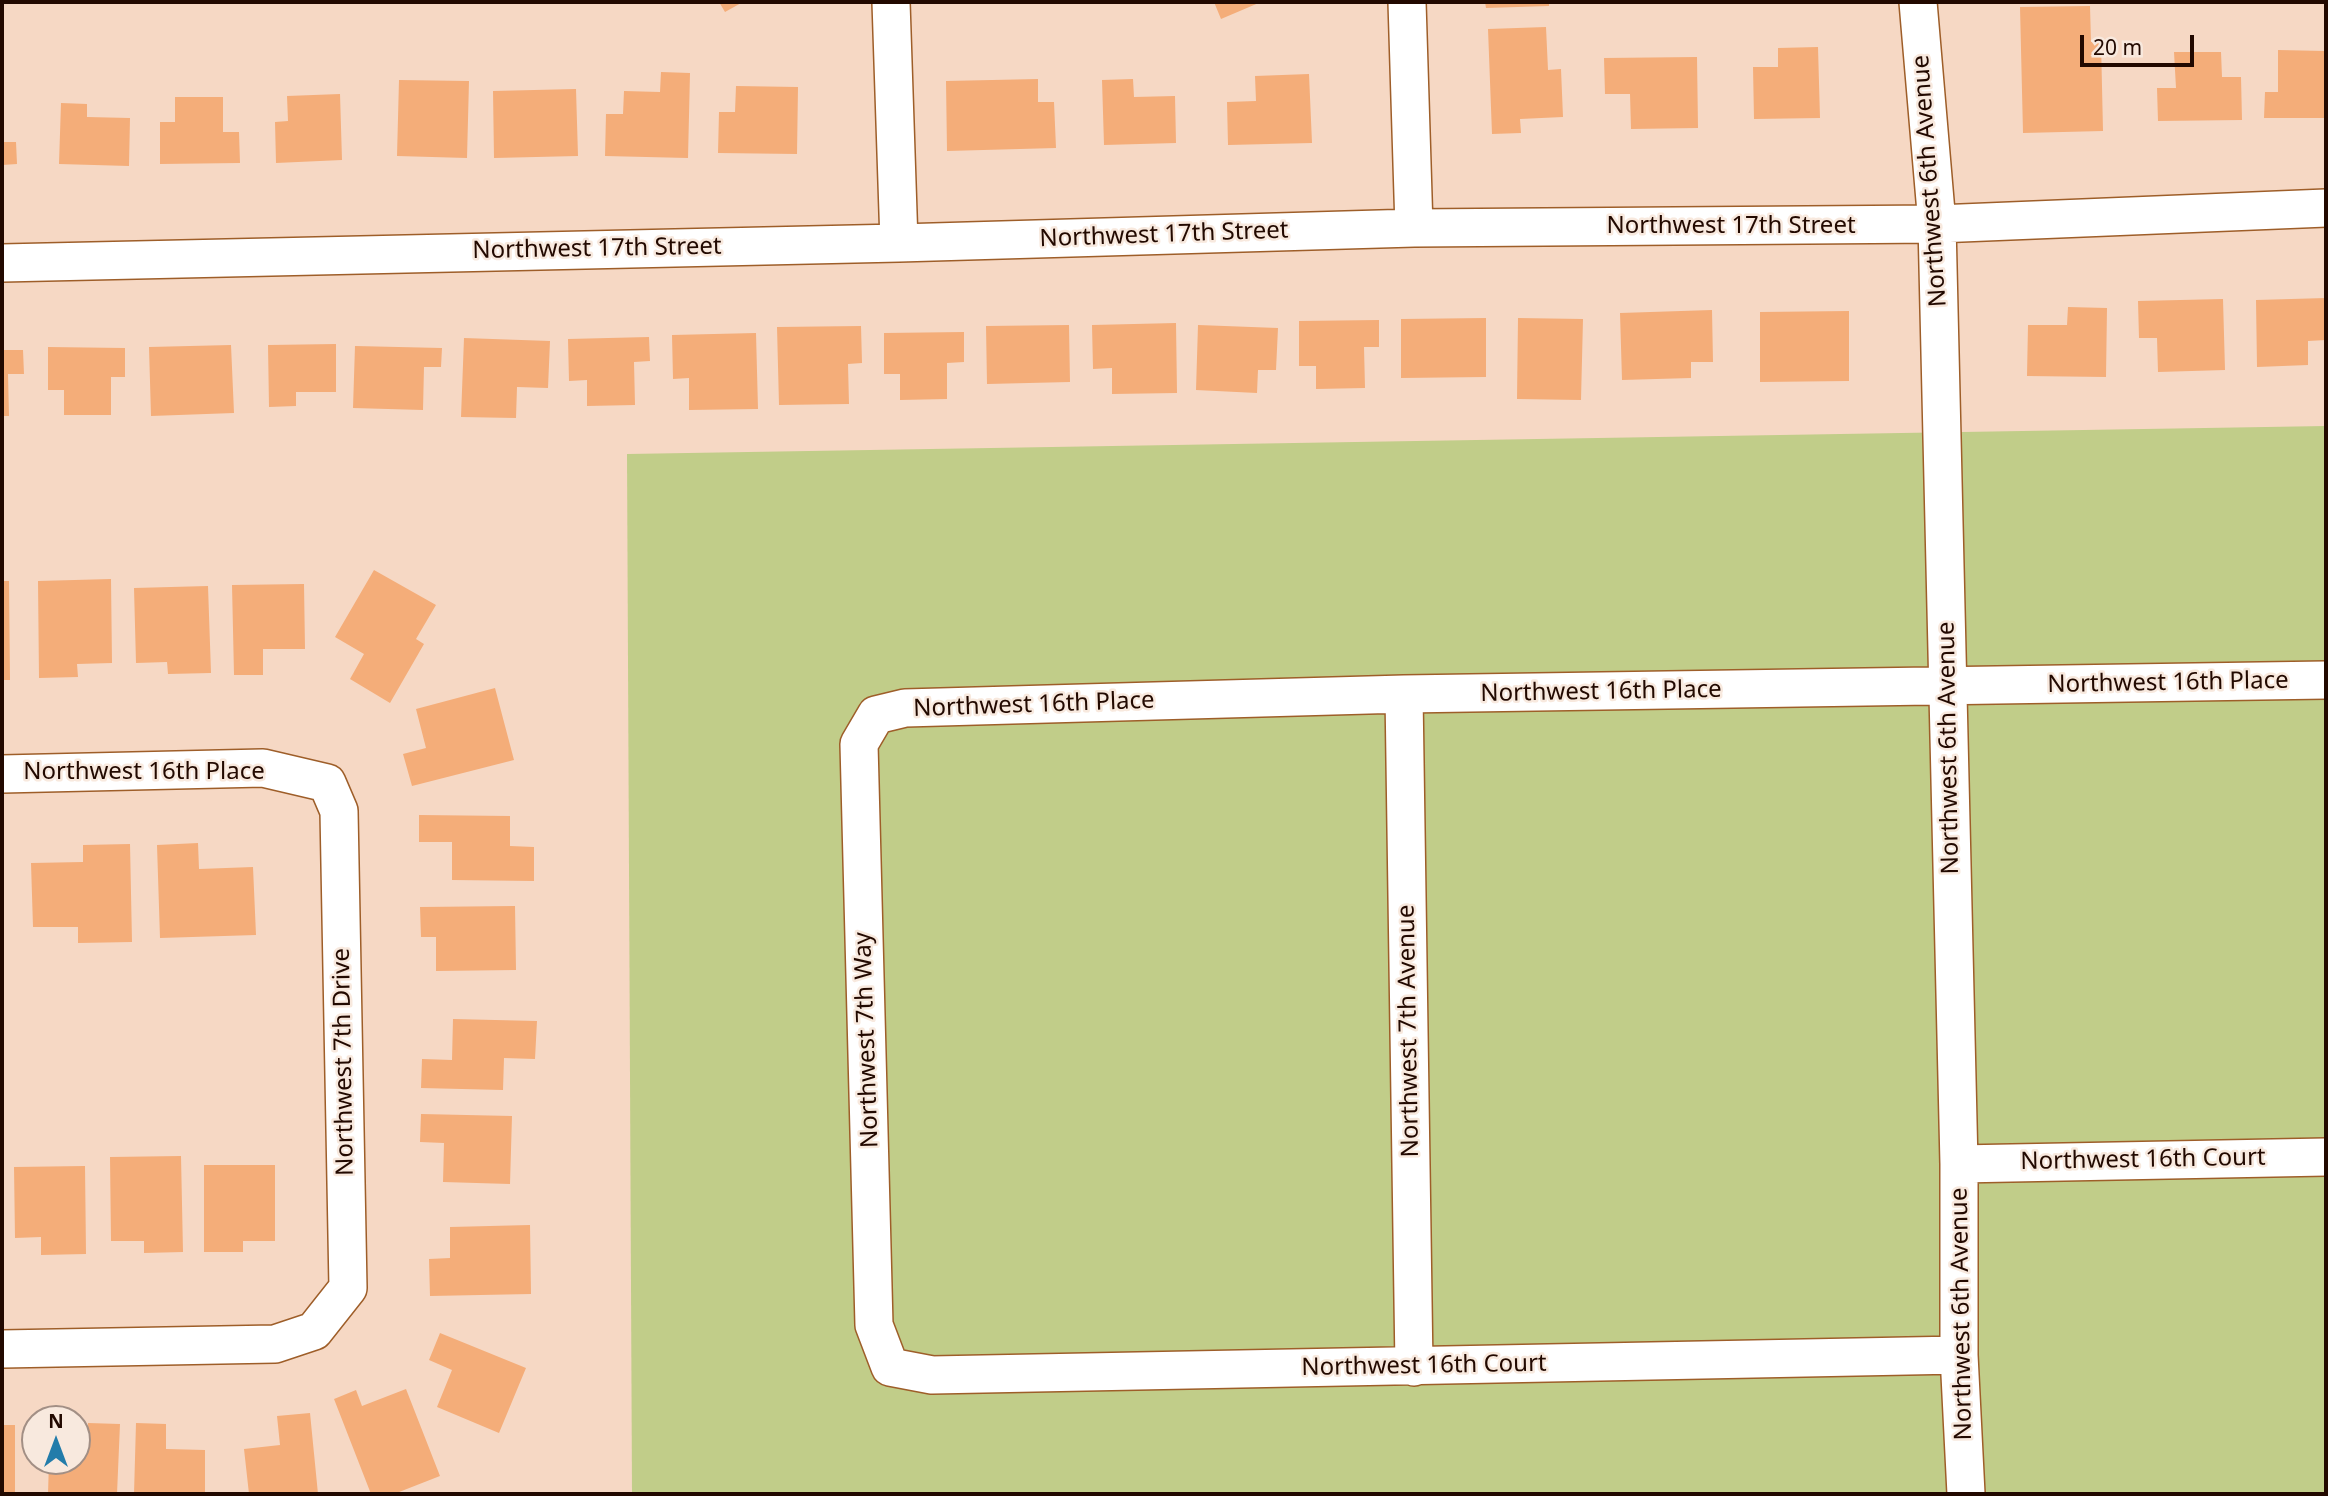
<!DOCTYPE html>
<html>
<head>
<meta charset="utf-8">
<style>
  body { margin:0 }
  #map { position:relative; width:2328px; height:1496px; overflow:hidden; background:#f6d8c4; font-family:"Noto Sans",sans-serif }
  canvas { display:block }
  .frame { position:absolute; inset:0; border:4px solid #220900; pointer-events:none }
  .north { position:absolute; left:21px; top:1405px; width:70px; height:70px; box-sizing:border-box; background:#f8e9de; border:2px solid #a28f85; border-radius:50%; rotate:0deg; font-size:19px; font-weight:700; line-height:28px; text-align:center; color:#220900 }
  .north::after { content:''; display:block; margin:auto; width:24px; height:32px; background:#227caa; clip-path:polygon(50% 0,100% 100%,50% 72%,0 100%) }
  .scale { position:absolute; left:2080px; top:35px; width:114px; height:32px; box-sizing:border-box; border:4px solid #220900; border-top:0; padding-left:9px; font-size:21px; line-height:24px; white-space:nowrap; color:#220900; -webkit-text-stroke:5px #f8e9de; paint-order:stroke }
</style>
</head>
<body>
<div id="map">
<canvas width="2328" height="1496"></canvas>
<div class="frame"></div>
<div class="north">N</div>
<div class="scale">20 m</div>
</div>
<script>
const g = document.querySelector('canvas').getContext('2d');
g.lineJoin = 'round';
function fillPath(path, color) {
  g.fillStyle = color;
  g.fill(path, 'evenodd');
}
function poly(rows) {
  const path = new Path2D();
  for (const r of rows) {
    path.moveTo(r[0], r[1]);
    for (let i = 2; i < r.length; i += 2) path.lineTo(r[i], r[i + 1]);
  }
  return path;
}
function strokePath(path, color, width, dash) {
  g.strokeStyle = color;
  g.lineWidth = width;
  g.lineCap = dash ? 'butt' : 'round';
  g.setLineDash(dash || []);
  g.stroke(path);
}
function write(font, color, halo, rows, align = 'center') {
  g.font = font + ' "Noto Sans",sans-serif';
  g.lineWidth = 5;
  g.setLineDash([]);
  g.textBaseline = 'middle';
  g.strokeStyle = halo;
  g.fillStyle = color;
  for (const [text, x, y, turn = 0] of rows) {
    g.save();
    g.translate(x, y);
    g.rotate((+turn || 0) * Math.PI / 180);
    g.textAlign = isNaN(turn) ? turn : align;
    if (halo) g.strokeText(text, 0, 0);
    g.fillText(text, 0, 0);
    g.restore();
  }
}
fillPath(poly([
  [2326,426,2326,1494,632,1494,627,454]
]), '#c1cd89');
fillPath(poly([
  [719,2,743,2,725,12],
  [1214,2,1261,2,1221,19],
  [1485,2,1549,2,1549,6,1486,8],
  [2090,6,2091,42,2101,42,2103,131,2023,133,2020,7],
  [1546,27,1548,70,1561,69,1563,117,1520,119,1521,133,1492,134,1488,29],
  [1818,47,1820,118,1754,119,1753,67,1778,67,1778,48],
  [2278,50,2325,51,2326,118,2264,118,2265,92,2278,92],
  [2174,52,2221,52,2222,77,2241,77,2242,120,2158,121,2157,88,2176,88],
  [1697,57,1698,128,1631,129,1630,94,1605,94,1604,58],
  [661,72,690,73,688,158,605,156,606,114,623,114,624,91,660,92],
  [1309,74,1312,143,1228,145,1227,102,1256,101,1255,76],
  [1038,79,1038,102,1054,102,1056,148,947,151,946,81],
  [1133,79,1134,97,1175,96,1176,143,1104,145,1102,80],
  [399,80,469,81,467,158,397,156],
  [736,86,798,87,797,154,718,153,719,112,735,112],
  [576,89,578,156,494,158,493,91],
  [340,94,342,160,276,163,275,122,288,121,287,96],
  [175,97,223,97,223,132,239,132,240,163,160,164,160,122,175,122],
  [61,103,87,104,87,117,130,118,129,166,59,164],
  [2,142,16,142,17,164,2,165],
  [2326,298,2326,340,2308,341,2308,365,2257,367,2256,300],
  [2223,299,2225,370,2158,372,2157,338,2139,338,2138,301],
  [2068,307,2107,308,2106,377,2027,376,2028,325,2067,325],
  [1712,310,1713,362,1691,362,1691,378,1622,380,1620,313],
  [1849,311,1849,381,1760,382,1760,312],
  [1486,318,1486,377,1401,378,1401,319],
  [1518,318,1583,319,1581,400,1517,399],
  [1379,320,1379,347,1364,347,1365,388,1316,389,1316,366,1299,366,1299,321],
  [1176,323,1177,393,1112,394,1112,368,1093,369,1092,325],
  [1069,325,1070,382,987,384,986,326],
  [1198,325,1278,328,1276,370,1258,370,1257,393,1196,390],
  [861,326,862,363,848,364,849,404,779,405,777,327],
  [964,332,964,362,947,363,947,399,900,400,900,374,884,374,884,333],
  [756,333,758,409,689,410,689,378,673,379,672,335],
  [649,337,650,361,634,362,635,405,587,406,587,380,569,381,568,339],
  [464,338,550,341,548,388,517,387,516,418,461,417],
  [336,344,336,392,296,392,296,406,269,407,268,345],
  [231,345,234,413,151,416,149,347],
  [355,346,442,348,441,367,424,367,423,410,353,408],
  [48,347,125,348,125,377,111,377,111,415,64,415,64,390,48,390],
  [2,350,23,350,24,374,8,374,9,416,2,416],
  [374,570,436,605,416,639,424,644,390,703,350,679,364,654,335,637],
  [111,579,112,663,77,664,78,677,39,678,38,581],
  [2,581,9,581,10,680,2,680],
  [304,584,305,649,263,649,263,675,234,675,232,585],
  [208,586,211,673,168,674,167,662,136,663,134,588],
  [495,688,514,760,412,786,403,754,426,748,416,709],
  [419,815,510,816,510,846,534,847,534,881,452,880,452,842,419,842],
  [198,843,199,869,253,867,256,935,160,938,157,845],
  [130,844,132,942,78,943,78,927,33,927,31,863,83,862,83,845],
  [515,906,516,970,436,971,436,937,421,937,420,907],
  [453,1019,537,1021,535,1059,504,1058,503,1090,421,1088,422,1059,452,1060],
  [421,1114,512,1116,510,1184,443,1182,444,1143,420,1142],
  [181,1156,183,1252,144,1253,144,1241,111,1241,110,1157],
  [204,1165,275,1165,275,1241,243,1241,243,1252,204,1252],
  [85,1166,86,1254,41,1255,41,1237,15,1238,14,1167],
  [530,1225,531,1294,430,1296,429,1259,450,1258,450,1227],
  [440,1333,526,1368,499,1433,437,1407,452,1370,429,1360],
  [406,1389,440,1476,394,1494,371,1494,334,1399,356,1390,362,1406],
  [310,1413,318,1494,249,1494,244,1449,280,1445,277,1416],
  [88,1423,120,1424,117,1494,48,1494,49,1461,77,1461,77,1450,87,1450],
  [136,1423,166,1424,166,1449,205,1450,205,1494,134,1494],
  [2,1425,15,1425,15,1494,2,1494]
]), '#f4ad79');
const street = poly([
  [891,2,899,243],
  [1407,2,1414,228],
  [1918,2,1937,224,1959,1164,1959,1355,1966,1494],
  [2,263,899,243,1414,228,1937,224,2326,208],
  [1404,694,1414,1367],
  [2,774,263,768,327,783,339,811,348,1288,314,1331,275,1344,2,1349],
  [1959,1164,2326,1157],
  [1959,1355,932,1375,890,1367,874,1325,859,744,876,715,905,708,1404,694,2326,680]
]);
strokePath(street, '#9e5e29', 40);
strokePath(street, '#fff', 37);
write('24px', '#220900', '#f8e9de', [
  ["Northwest 6th Avenue",1930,181,-94],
  ["Northwest 17th Street",1731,226],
  ["Northwest 17th Street",1164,235,-2],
  ["Northwest 17th Street",597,249,-1],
  ["Northwest 16th Place",2168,683,-1],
  ["Northwest 16th Place",1601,692,-1],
  ["Northwest 16th Place",1034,705,-2],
  ["Northwest 6th Avenue",1949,748,-91],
  ["Northwest 16th Place",144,772],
  ["Northwest 7th Avenue",1409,1031,-91],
  ["Northwest 7th Way",867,1040,-92],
  ["Northwest 7th Drive",344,1062,-91],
  ["Northwest 16th Court",2143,1160,-1],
  ["Northwest 6th Avenue",1962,1314,-91],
  ["Northwest 16th Court",1424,1366,-1]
]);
</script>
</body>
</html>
